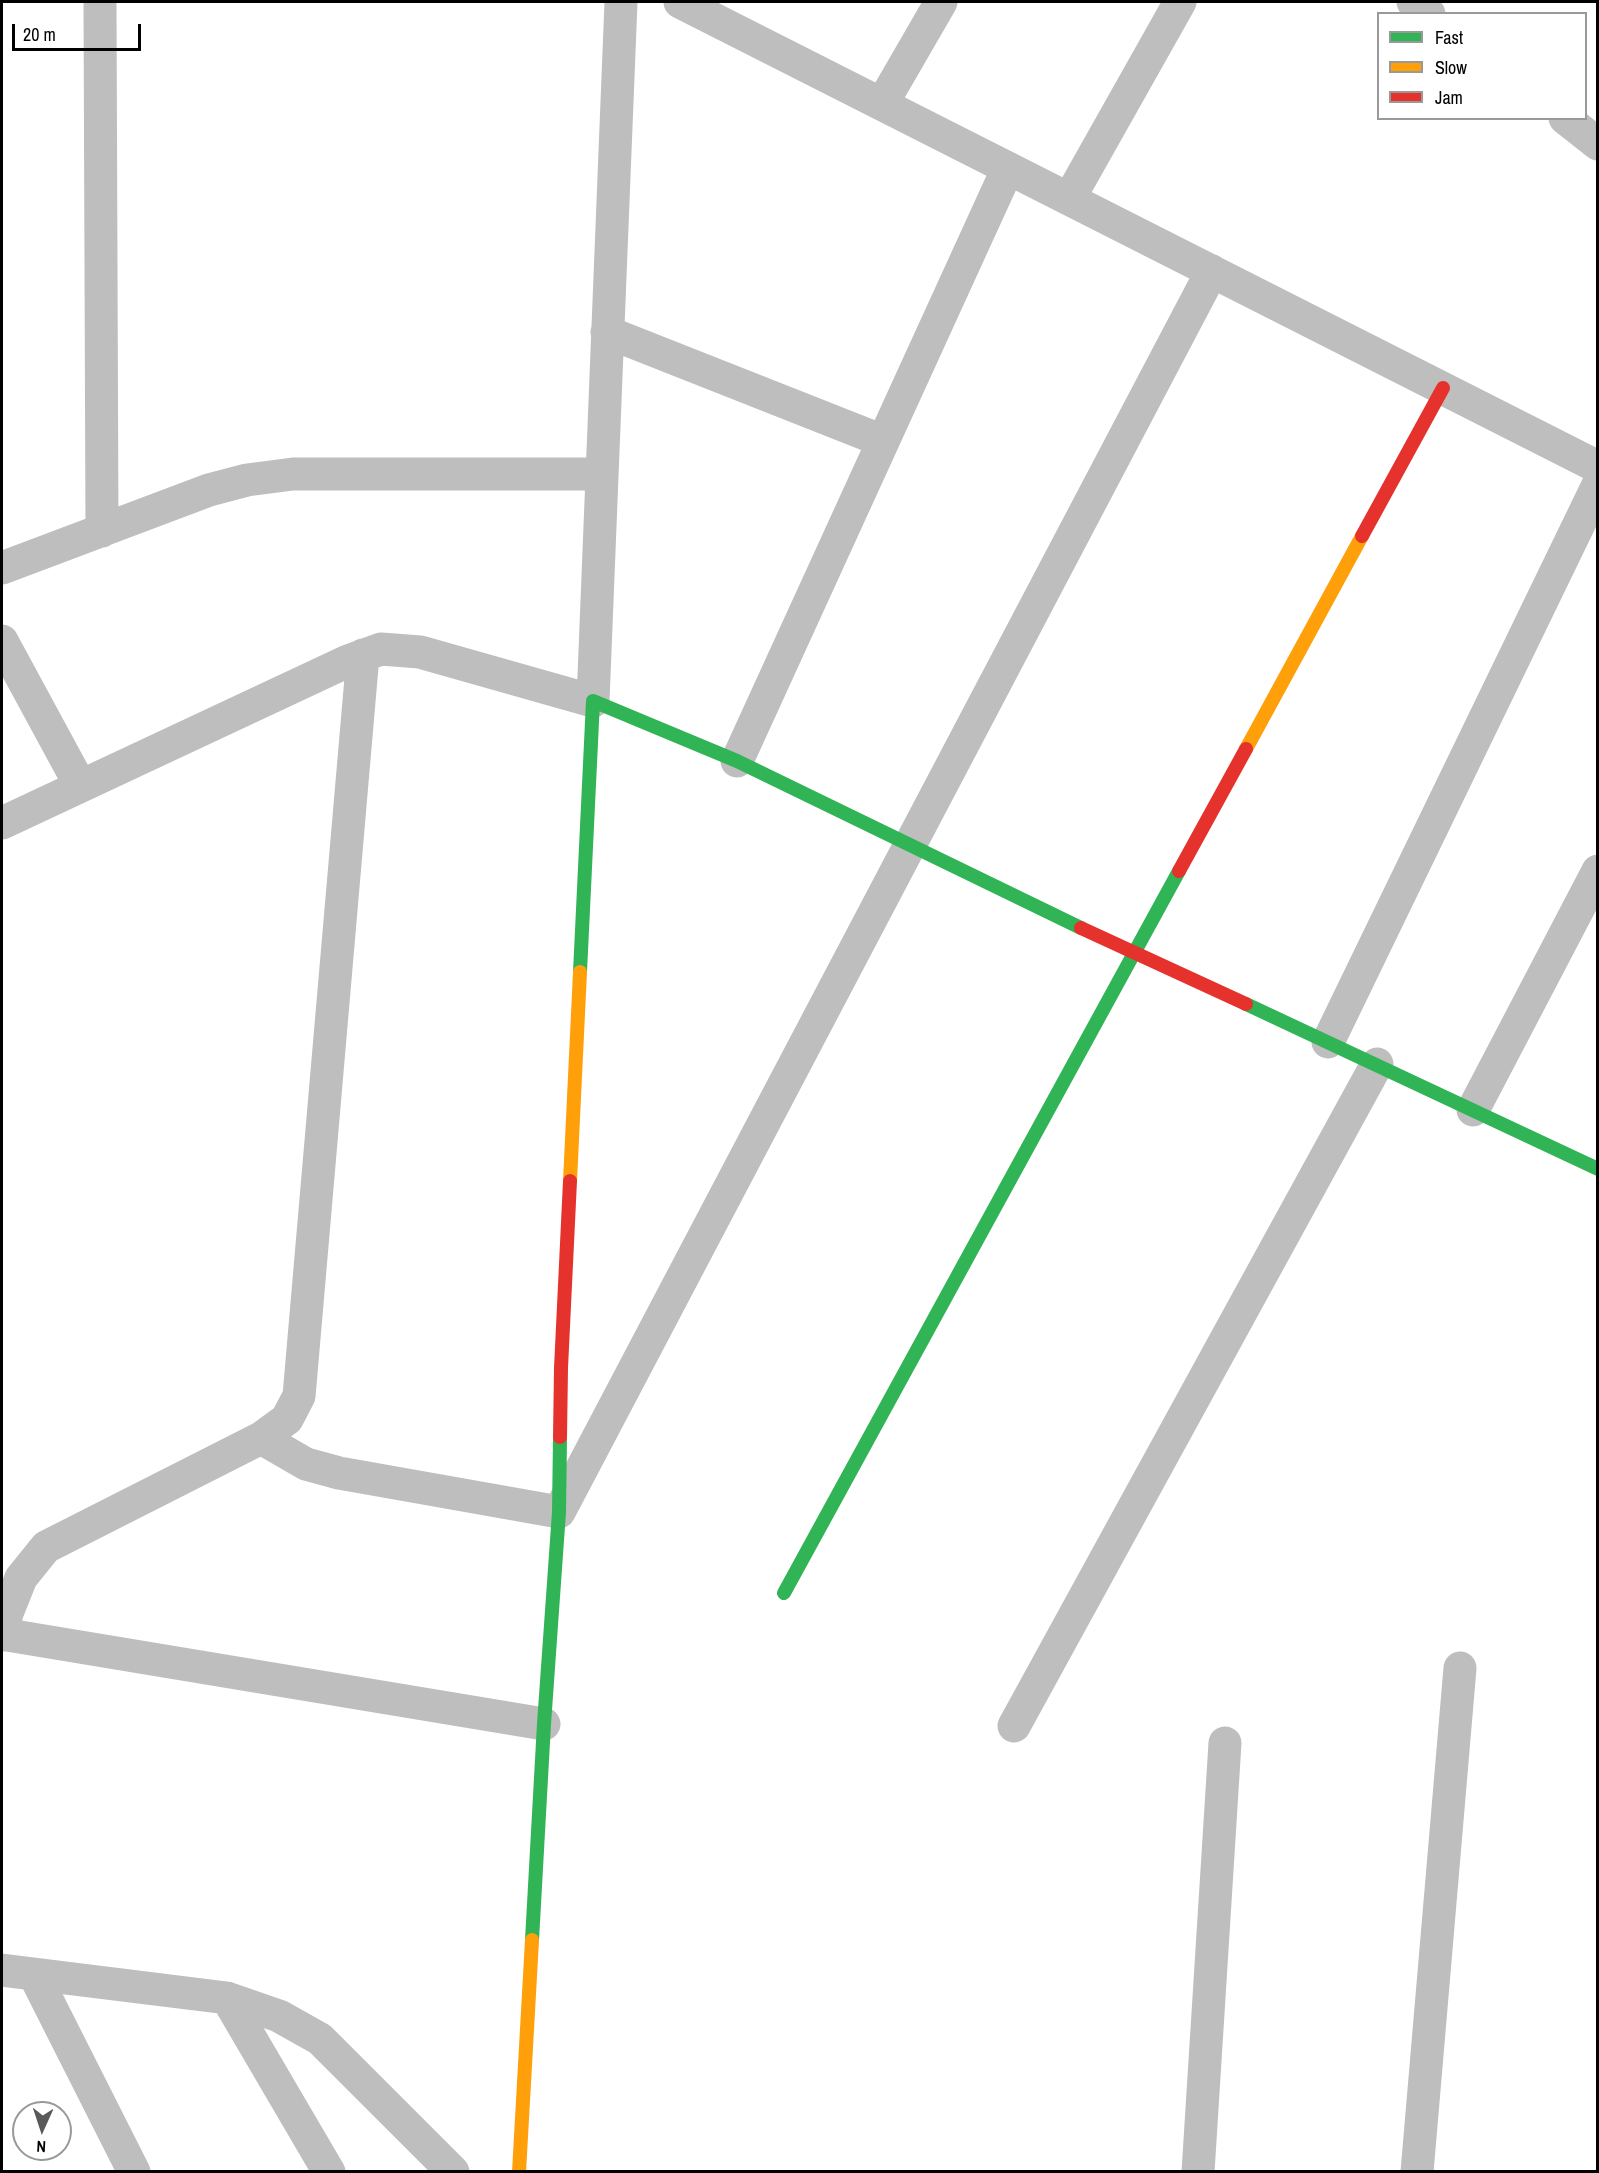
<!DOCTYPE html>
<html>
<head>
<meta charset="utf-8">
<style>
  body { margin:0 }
  #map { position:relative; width:1599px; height:2173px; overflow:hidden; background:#fff; font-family:"Archivo Narrow",sans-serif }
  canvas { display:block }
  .frame { position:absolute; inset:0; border:3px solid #000; pointer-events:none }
  .legend { position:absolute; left:1377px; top:12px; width:210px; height:108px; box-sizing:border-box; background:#fff; border:2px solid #999; margin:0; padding:8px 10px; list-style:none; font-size:18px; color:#000 }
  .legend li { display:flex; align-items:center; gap:12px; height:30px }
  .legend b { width:30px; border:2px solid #999 }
  .north { position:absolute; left:12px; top:2101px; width:60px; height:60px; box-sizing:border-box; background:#fff; border:2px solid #999; border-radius:50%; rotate:183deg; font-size:16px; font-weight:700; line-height:24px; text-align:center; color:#000 }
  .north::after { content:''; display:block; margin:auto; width:21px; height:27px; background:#595959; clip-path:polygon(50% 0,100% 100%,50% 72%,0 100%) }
  .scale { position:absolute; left:12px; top:24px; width:129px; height:27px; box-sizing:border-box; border:3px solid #000; border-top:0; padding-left:8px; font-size:18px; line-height:21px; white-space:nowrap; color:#000; -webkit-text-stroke:4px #fff; paint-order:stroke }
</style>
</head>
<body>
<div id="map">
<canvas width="1599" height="2173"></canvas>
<div class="frame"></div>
<ul class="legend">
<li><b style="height:8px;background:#30b455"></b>Fast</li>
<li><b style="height:8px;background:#ff9f0a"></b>Slow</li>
<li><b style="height:8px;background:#e5322d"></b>Jam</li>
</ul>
<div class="north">N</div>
<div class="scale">20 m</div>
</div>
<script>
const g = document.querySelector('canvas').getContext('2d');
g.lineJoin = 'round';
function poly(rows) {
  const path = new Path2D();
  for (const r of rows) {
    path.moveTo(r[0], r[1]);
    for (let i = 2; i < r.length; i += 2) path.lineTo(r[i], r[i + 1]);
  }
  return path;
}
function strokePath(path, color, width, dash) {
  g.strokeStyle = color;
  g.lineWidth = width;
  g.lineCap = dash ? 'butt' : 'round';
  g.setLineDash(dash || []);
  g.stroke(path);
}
strokePath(poly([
  [100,2,102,531],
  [680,2,1598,467],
  [1413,2,1429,14],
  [882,104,941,2],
  [1565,118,1598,144],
  [1069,199,1180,2],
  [607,332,883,441],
  [2,568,209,490,247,480,293,474,602,474],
  [2,641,80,785],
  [737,761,1008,168],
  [2,823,348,661,381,649,420,652,593,701,621,2],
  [1328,1042,1598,485],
  [1473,1110,1598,871],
  [261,1438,306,1464,339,1473,559,1512,1212,271],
  [2,1634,544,1724],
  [2,1635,7,1613,21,1578,46,1547,261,1438,287,1419,299,1396,363,655],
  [1014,1726,1377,1064],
  [2,1970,227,1998,279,2016,320,2039,453,2172],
  [34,1974,134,2172],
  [227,1998,329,2172],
  [1198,2172,1225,1743],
  [1417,2172,1460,1668]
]), '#bebebe', 33);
strokePath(poly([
  [580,972,593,701,737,761,1081,928],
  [1246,1004,1598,1169],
  [784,1593,1179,871],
  [532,1940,544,1724,559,1512,560,1437]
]), '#30b455', 14);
strokePath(poly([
  [1246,749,1362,536],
  [570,1181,580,972],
  [519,2172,532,1940]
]), '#ff9f0a', 14);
strokePath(poly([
  [1362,536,1443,388],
  [1179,871,1246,749],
  [1081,928,1246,1004],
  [560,1437,561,1368,570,1181]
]), '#e5322d', 14);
</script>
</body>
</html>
